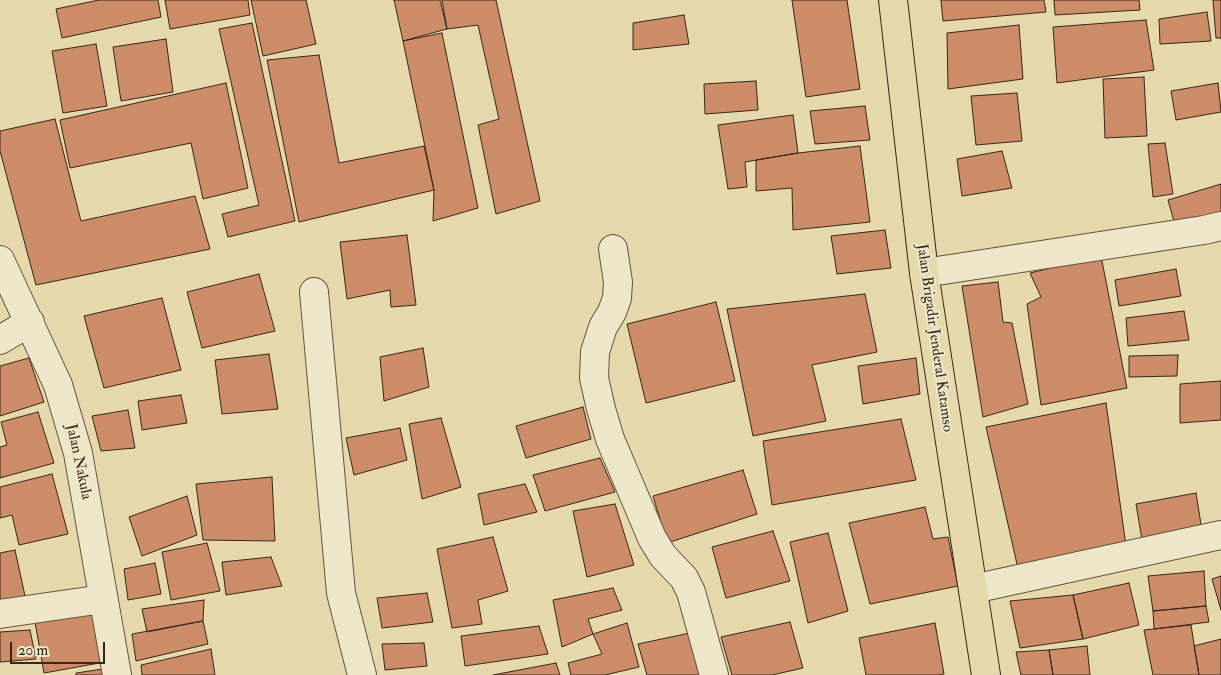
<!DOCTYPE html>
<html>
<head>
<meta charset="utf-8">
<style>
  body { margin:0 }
  #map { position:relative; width:1221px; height:675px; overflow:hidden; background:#e5d8ab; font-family:"IM FELL Double Pica",serif }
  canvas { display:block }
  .scale { position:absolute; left:10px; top:642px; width:95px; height:22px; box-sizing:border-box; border:2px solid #38251b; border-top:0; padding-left:6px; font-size:15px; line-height:18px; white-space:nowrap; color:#38251b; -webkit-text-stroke:4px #eee6c8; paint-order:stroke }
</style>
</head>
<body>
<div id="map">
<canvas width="1221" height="675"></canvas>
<div class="scale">20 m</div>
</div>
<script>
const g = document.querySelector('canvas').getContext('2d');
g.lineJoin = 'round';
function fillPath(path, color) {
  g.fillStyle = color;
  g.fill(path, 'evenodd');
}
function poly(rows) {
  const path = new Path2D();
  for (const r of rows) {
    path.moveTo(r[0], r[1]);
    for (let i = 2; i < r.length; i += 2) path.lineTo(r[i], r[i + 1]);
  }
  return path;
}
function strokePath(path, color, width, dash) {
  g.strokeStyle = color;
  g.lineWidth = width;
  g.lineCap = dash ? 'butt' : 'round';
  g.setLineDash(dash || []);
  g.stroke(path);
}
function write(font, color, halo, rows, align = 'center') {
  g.font = font + ' "IM FELL Double Pica",serif';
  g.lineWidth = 4;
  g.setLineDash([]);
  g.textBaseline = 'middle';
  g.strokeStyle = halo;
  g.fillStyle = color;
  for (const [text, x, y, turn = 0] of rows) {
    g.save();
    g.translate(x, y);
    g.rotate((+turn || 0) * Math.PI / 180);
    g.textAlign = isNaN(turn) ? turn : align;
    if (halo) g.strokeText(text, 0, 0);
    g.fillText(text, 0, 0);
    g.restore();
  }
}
const building = poly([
  [99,0,158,0,161,17,62,38,56,9,99,0],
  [165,0,248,0,250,15,170,29,165,0],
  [251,0,306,0,316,44,263,56,251,0],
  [394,0,440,0,447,29,403,41,394,0],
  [442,0,496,0,540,201,496,214,478,125,499,119,478,25,447,29,442,0],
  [792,0,847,0,860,89,806,97,792,0],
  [941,0,1044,0,1046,12,943,21,941,0],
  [1054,0,1139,0,1140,10,1055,15,1054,0],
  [1213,0,1221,0,1221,38,1216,38,1213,0],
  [1207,12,1211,41,1160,44,1159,19,1207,12],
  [684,15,689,44,633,50,633,23,684,15],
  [1146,20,1154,70,1057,83,1053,27,1146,20],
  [252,23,295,221,228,237,222,214,259,205,219,29,252,23],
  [1019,25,1023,79,948,89,947,33,1019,25],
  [442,33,478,208,433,221,434,190,403,41,442,33],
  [166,39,173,92,121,101,113,47,166,39],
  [96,44,107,106,63,113,52,51,96,44],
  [319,55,339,163,424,146,434,190,299,222,267,60,319,55],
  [1144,77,1147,136,1105,138,1103,79,1144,77],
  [756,81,758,110,705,114,704,84,756,81],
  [226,83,248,188,203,199,191,143,70,168,60,120,226,83],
  [1218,83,1221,112,1176,120,1171,91,1218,83],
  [1017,93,1022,141,976,145,971,96,1017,93],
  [865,106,870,140,815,144,810,111,865,106],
  [793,115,798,153,745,162,747,187,728,189,718,125,793,115],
  [55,119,81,221,195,196,210,249,36,285,0,151,0,131,55,119],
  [1165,143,1173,194,1153,197,1148,144,1165,143],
  [860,146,870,222,793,230,792,188,756,191,756,160,798,153,860,146],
  [1002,151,1012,188,962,196,957,159,1002,151],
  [1221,184,1221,212,1175,225,1168,200,1221,184],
  [885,230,891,268,837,274,831,236,885,230],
  [407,235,416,305,391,307,390,290,347,299,340,242,407,235],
  [1101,256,1127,388,1041,405,1027,304,1041,297,1030,273,1101,256],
  [1176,269,1181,296,1119,306,1115,280,1176,269],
  [259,274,275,331,202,348,187,292,259,274],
  [998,282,1003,322,1012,323,1028,404,983,417,962,286,998,282],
  [865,294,877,352,812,365,826,421,753,436,727,309,865,294],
  [162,298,181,370,104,388,84,316,162,298],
  [716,302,735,381,646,403,627,324,716,302],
  [1184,311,1189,340,1128,346,1126,318,1184,311],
  [423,348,429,387,384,401,380,357,423,348],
  [269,354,278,409,222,414,215,360,269,354],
  [1178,355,1177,376,1129,377,1129,356,1178,355],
  [29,358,44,402,0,416,0,366,29,358],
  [916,358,920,394,863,404,858,366,916,358],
  [1221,381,1221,420,1180,423,1180,384,1221,381],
  [181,395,187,423,142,430,138,401,181,395],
  [1106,403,1126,546,1019,573,986,427,1106,403],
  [583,407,591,439,526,458,516,426,583,407],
  [128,410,135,448,101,451,92,416,128,410],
  [38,412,54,463,0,478,0,447,7,445,1,422,38,412],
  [441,418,461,487,422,499,409,424,441,418],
  [901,419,916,480,772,505,763,441,901,419],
  [400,428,407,460,354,475,346,438,400,428],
  [600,458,615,492,545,511,533,475,600,458],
  [743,470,757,514,667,543,653,496,743,470],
  [52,474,68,534,19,545,12,515,0,518,0,487,52,474],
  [272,477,275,541,203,540,196,484,272,477],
  [525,484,537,512,484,525,478,494,525,484],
  [1196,493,1203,537,1143,546,1136,504,1196,493],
  [187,496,197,535,142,556,129,517,187,496],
  [615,504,634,565,587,577,573,511,615,504],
  [925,507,933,539,948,537,958,586,870,604,849,523,925,507],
  [773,531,790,581,726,598,712,547,773,531],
  [828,533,848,611,808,623,790,542,828,533],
  [493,537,508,591,478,600,482,624,452,628,437,549,493,537],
  [207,543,220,591,171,600,162,552,207,543],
  [15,550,27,605,0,610,0,553,15,550],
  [271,557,282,586,226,595,222,562,271,557],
  [155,563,161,594,128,600,124,569,155,563],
  [1204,571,1206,606,1153,611,1148,576,1204,571],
  [1221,576,1221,610,1212,579,1221,576],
  [1129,583,1139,625,1083,639,1073,595,1129,583],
  [613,588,622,610,588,619,593,634,562,647,553,600,613,588],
  [427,593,433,622,382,628,377,598,427,593],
  [1073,595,1083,639,1020,648,1010,601,1073,595],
  [204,600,203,621,147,632,142,609,204,600],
  [1206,606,1209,622,1154,629,1153,611,1206,606],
  [96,612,105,662,44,673,35,622,96,612],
  [203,621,208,644,136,661,132,634,203,621],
  [790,622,803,668,772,675,732,675,721,637,790,622],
  [627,623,639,667,605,675,571,675,568,663,602,654,593,634,627,623],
  [935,623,944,674,938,675,866,675,859,638,935,623],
  [1191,625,1199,675,1153,675,1144,630,1191,625],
  [539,626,548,654,465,666,461,636,539,626],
  [30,630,36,659,0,662,0,632,30,630],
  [690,633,705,675,647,675,638,644,690,633],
  [1221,639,1221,675,1199,675,1194,646,1221,639],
  [424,643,427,666,385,670,382,644,424,643],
  [1087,646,1090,675,1053,675,1049,650,1087,646],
  [211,649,215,675,142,675,141,665,211,649],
  [1049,650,1053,675,1021,675,1016,652,1049,650],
  [556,663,560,675,493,675,556,663],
  [103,669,105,675,76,675,76,673,103,669]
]);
fillPath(building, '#cc8c68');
strokePath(building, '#38251b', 1);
const minor = poly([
  [613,249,618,282,617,298,612,312,603,327,595,352,594,378,601,409,610,439,652,538,663,556,684,578,691,592,714,675],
  [0,260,58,385,78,453,117,675],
  [924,273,1204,230,1221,226],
  [314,292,341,593,362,675],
  [0,340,30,322],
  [973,589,1221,535],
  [0,614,103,599]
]);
const major = poly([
  [893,0,924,273,986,675]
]);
strokePath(minor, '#63523f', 30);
strokePath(major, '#38251b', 30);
strokePath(minor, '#eee6c8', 28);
strokePath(major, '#e5d8ab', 28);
write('15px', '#38251b', '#eee6c8', [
  ["Jalan Brigadir Jenderal Katamso",934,338,82],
  ["Jalan Nakula",78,462,78]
]);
</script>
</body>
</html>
